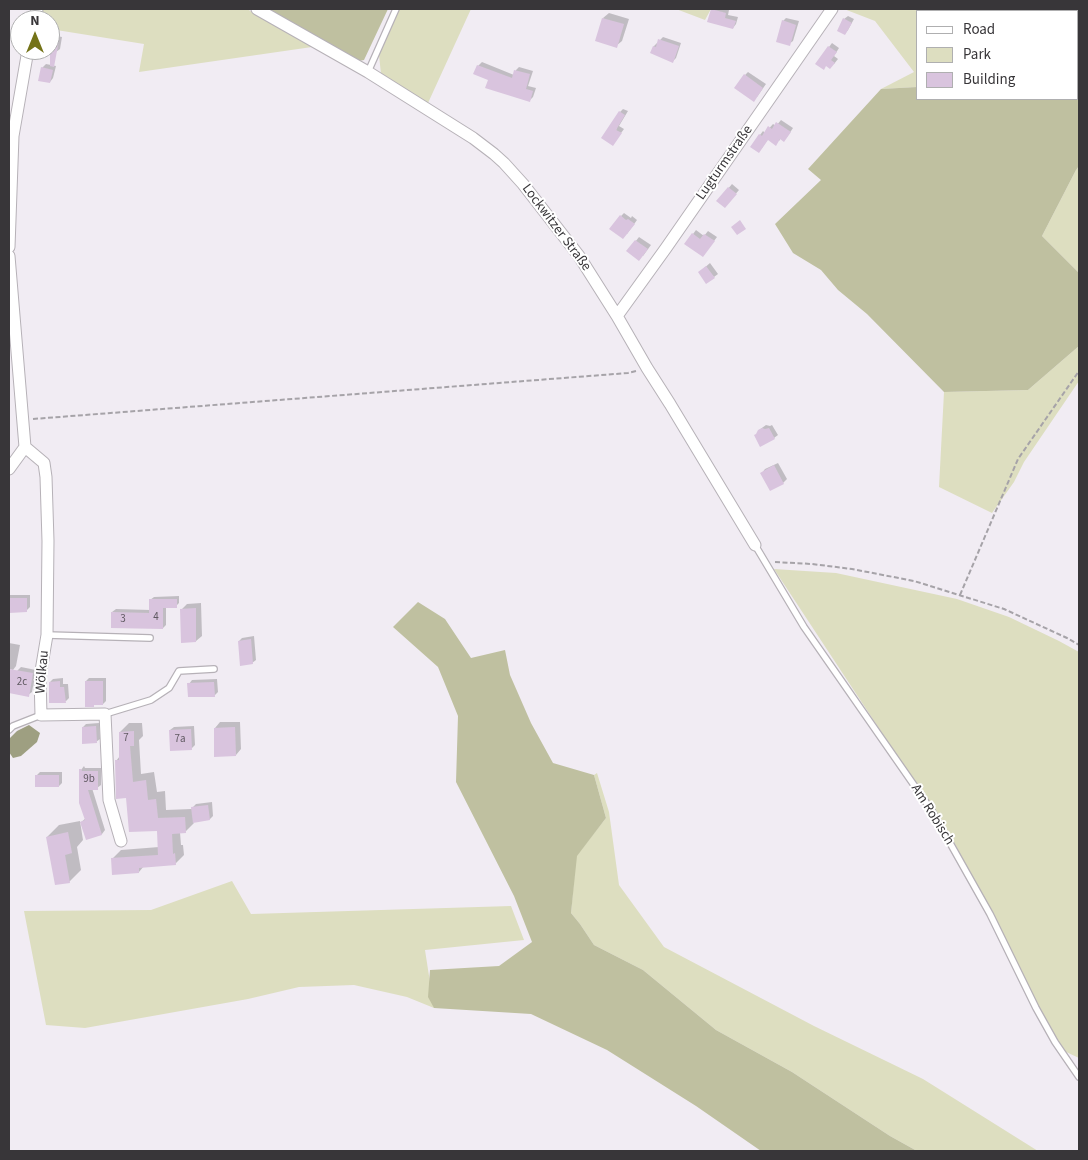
<!DOCTYPE html>
<html>
<head>
<meta charset="utf-8">
<style>
  body { margin:0 }
  #map { position:relative; width:1088px; height:1160px; overflow:hidden; background:#f1ecf3; font-family:"Source Sans 3",sans-serif }
  canvas { display:block }
  .frame { position:absolute; inset:0; border:10px solid #383639; pointer-events:none }
  .legend { position:absolute; left:916px; top:10px; width:162px; height:90px; box-sizing:border-box; background:#fff; border:1px solid #afafb0; margin:0; padding:6px 9px; list-style:none; font-size:15px; color:#383639 }
  .legend li { display:flex; align-items:center; gap:10px; height:25px }
  .legend b { width:25px; border:1px solid #afafb0 }
  .north { position:absolute; left:10px; top:10px; width:50px; height:50px; box-sizing:border-box; background:#fff; border:1px solid #afafb0; border-radius:50%; rotate:0deg; font-size:14px; font-weight:700; line-height:20px; text-align:center; color:#383639 }
  .north::after { content:''; display:block; margin:auto; width:18px; height:22px; background:#747318; clip-path:polygon(50% 0,100% 100%,50% 72%,0 100%) }
</style>
</head>
<body>
<div id="map">
<canvas width="1088" height="1160"></canvas>
<div class="frame"></div>
<ul class="legend">
<li><b style="height:6px;background:#fff"></b>Road</li>
<li><b style="height:14px;background:#dddec0"></b>Park</li>
<li><b style="height:14px;background:#d9c4de"></b>Building</li>
</ul>
<div class="north">N</div>
</div>
<script>
const g = document.querySelector('canvas').getContext('2d');
g.lineJoin = 'round';
function fillPath(path, color) {
  g.fillStyle = color;
  g.fill(path, 'evenodd');
}
function poly(rows) {
  const path = new Path2D();
  for (const r of rows) {
    path.moveTo(r[0], r[1]);
    for (let i = 2; i < r.length; i += 2) path.lineTo(r[i], r[i + 1]);
  }
  return path;
}
function strokePath(path, color, width, dash) {
  g.strokeStyle = color;
  g.lineWidth = width;
  g.lineCap = dash ? 'butt' : 'round';
  g.setLineDash(dash || []);
  g.stroke(path);
}
function write(font, color, halo, rows, align = 'center') {
  g.font = font + ' "Source Sans 3",sans-serif';
  g.lineWidth = 4;
  g.setLineDash([]);
  g.textBaseline = 'middle';
  g.strokeStyle = halo;
  g.fillStyle = color;
  for (const [text, x, y, turn = 0] of rows) {
    g.save();
    g.translate(x, y);
    g.rotate((+turn || 0) * Math.PI / 180);
    g.textAlign = isNaN(turn) ? turn : align;
    if (halo) g.strokeText(text, 0, 0);
    g.fillText(text, 0, 0);
    g.restore();
  }
}
fillPath(poly([
  [43,9,247,9,312,47,139,72,144,44,50,29,50,20,39,20],
  [399,9,471,9,428,103,381,74,379,55],
  [676,9,711,9,705,20],
  [844,9,1064,9,1061,11,917,11,917,87,881,89,914,72,875,21],
  [1079,166,1079,273,1042,236,1076,170],
  [1079,346,1079,381,1024,462,1014,482,992,513,939,487,944,392,1028,390],
  [774,569,836,573,957,599,1009,617,1059,641,1079,652,1079,1058,1064,1051,1046,1021,955,844],
  [597,773,609,812,619,885,664,947,814,1026,923,1079,1038,1151,917,1151,890,1136,792,1072,716,1030,643,970,594,945,580,924,571,913,576,856,606,818,594,775],
  [232,881,251,914,511,906,524,940,425,950,434,1008,407,997,354,985,299,987,248,999,85,1028,46,1025,24,911,151,910]
]), '#dddec0');
fillPath(poly([
  [265,9,388,9,364,60,354,62],
  [1064,9,1079,9,1079,166,1076,170,1042,236,1079,273,1079,346,1028,390,944,392,867,314,838,290,821,270,793,253,775,224,821,180,808,169,881,89,917,87,917,99,1077,99,1077,11,1061,11],
  [418,602,445,619,471,658,505,650,510,675,531,723,553,763,594,775,606,818,577,856,571,913,580,924,594,945,643,970,716,1030,792,1072,890,1136,917,1151,761,1151,696,1106,607,1050,531,1014,434,1008,428,997,430,970,499,966,532,942,514,896,456,782,458,716,438,667,393,627]
]), '#bfc0a0');
fillPath(poly([
  [29,725,40,733,37,742,21,756,13,758,9,752,9,739,17,731]
]), '#9e9f81');
fillPath(poly([
  [712,9,729,10,728,15,738,17,736,24,733,28],
  [609,13,629,19,622,41,616,46,603,18],
  [848,16,854,19,848,30,845,34,844,19],
  [786,18,799,21,793,41,789,44,783,21],
  [52,35,62,37,60,49,56,52,46,50,50,50,50,37],
  [663,37,681,43,676,58,673,61,652,53,654,46],
  [832,43,839,48,834,56,838,59,834,64,817,63],
  [482,62,514,75,516,70,519,67,533,71,528,86,536,88,533,97,530,100,490,79,478,66],
  [46,64,56,66,53,78,50,82,42,68],
  [748,72,766,84,757,97,745,75],
  [623,109,628,111,619,126,624,129,613,144,620,112],
  [781,120,793,128,787,137,781,138,779,141,768,139,762,148,760,135,763,131,765,133,773,124,776,126],
  [732,184,739,190,728,203,718,201],
  [624,213,631,218,632,216,637,220,627,234,621,216],
  [696,230,704,236,708,231,717,237,703,256,693,234],
  [639,237,651,245,643,256,628,251],
  [710,263,718,274,714,277,703,269],
  [766,425,770,426,772,425,778,435,774,438,759,430],
  [778,463,787,479,783,483,762,473,765,469],
  [9,595,30,595,30,607,26,611,9,611],
  [179,596,179,603,176,606,166,606,166,625,163,628,112,612,116,609,151,610,150,600,154,597],
  [201,603,202,636,196,641,181,610,187,604],
  [254,636,256,660,252,663,239,641,242,638],
  [9,643,20,645,16,666,13,670,9,669],
  [21,667,36,670,32,692,28,695,17,671],
  [63,678,63,684,68,684,69,698,66,701,51,702,50,682,53,679],
  [89,678,106,678,106,701,103,704,86,681],
  [217,679,218,692,214,696,189,684,192,680],
  [220,722,240,722,241,749,236,755,215,728],
  [99,723,100,739,96,742,83,727,86,724],
  [129,723,142,723,143,736,139,740,141,774,154,772,157,792,165,791,166,810,191,809,196,804,212,802,213,816,210,819,194,821,194,823,185,832,180,832,181,845,183,845,184,855,175,864,144,866,139,872,112,859,121,850,159,847,158,829,127,796,116,761,120,756,120,732],
  [194,726,195,745,191,749,170,730,174,727],
  [84,766,85,768,101,768,101,785,97,788,92,788,105,830,102,834,87,839,82,823,80,823,86,818,81,770],
  [40,772,62,772,62,783,59,786,36,776],
  [80,821,83,840,77,847,81,870,69,882,47,837,59,825]
]), '#0003');
fillPath(poly([
  [711,9,726,13,725,18,736,21,733,29,707,22],
  [602,18,624,24,617,48,595,41],
  [843,18,852,23,845,35,837,31],
  [782,20,796,25,790,46,776,42],
  [50,38,59,40,54,67,50,66],
  [658,39,679,46,673,63,650,53,653,46,656,47],
  [828,46,837,52,831,60,835,63,830,69,826,66,824,70,815,64],
  [477,65,512,78,514,70,530,74,526,89,533,91,530,102,485,88,488,80,473,74],
  [41,67,53,70,50,83,38,81],
  [744,74,763,88,754,102,734,88],
  [619,111,625,115,616,130,622,133,613,146,601,138],
  [776,122,791,132,784,142,780,139,776,146,768,140,759,153,750,147,759,134,762,136,768,126,772,129],
  [728,187,737,194,725,208,716,201],
  [620,215,626,220,628,219,635,224,623,239,609,229],
  [740,220,746,229,737,235,731,227],
  [692,233,700,239,704,234,715,241,703,257,684,244],
  [635,240,648,249,639,261,626,251],
  [706,266,715,278,706,284,698,272],
  [762,428,765,429,769,428,775,439,760,447,754,435,756,434,758,430],
  [774,465,784,484,770,491,760,473],
  [9,598,27,598,27,612,9,613],
  [149,599,177,599,177,608,163,608,163,629,111,628,111,612,149,613],
  [196,608,196,642,181,643,180,609],
  [251,639,253,664,240,666,238,641],
  [9,669,33,673,29,697,9,693],
  [60,681,60,687,64,687,66,703,49,703,49,682],
  [85,681,103,681,103,705,94,705,94,707,85,707],
  [214,682,215,697,188,697,187,683],
  [96,726,97,743,82,744,82,727],
  [235,727,236,756,214,757,214,728],
  [191,729,192,750,170,751,169,730],
  [134,731,134,746,130,746,133,782,146,780,148,800,156,799,158,818,185,817,186,833,172,834,173,854,175,853,176,865,139,868,139,873,112,875,111,858,158,855,157,831,129,832,126,798,116,799,115,760,119,760,119,732],
  [79,769,81,769,82,771,98,771,98,790,88,790,102,835,86,840,80,822,85,820,79,803],
  [35,775,59,775,59,787,35,787],
  [208,805,210,820,193,823,191,807],
  [68,832,72,853,65,855,70,883,55,885,46,837]
]), '#d9c4de');
const service = poly([
  [368,72,396,9],
  [755,545,804,627,932,811,990,914,1036,1008,1055,1042,1079,1077],
  [47,635,150,638],
  [105,714,151,700,169,688,179,671,214,669],
  [9,730,13,726,41,715]
]);
const minor = poly([
  [257,9,368,72,473,138,494,154,504,163,523,184,579,256,617,316,647,368,670,404,755,545],
  [35,20,37,9],
  [9,247,13,136,28,50],
  [9,256,25,447,9,469],
  [617,316,666,248,832,9],
  [25,447,44,463,46,477,48,541,47,635,40,677,41,715,105,714,109,800,121,841]
]);
strokePath(service, '#b6b1b7', 8);
strokePath(minor, '#b6b1b7', 13);
strokePath(poly([
  [33,419,628,373,636,371],
  [775,562,812,564,852,569,914,581,1004,609,1067,638,1079,645],
  [960,595,1018,459,1079,371]
]), '#a6a3a8', 2, [5, 2.5]);
strokePath(service, '#fff', 5.5);
strokePath(minor, '#fff', 11);
write('11px', '#605a62', null, [
  ["4",156,618],
  ["3",123,620],
  ["2c",22,683],
  ["7",126,739],
  ["7a",180,740],
  ["9b",89,780]
]);
write('14px', '#383639', '#fff', [
  ["Lugturmstraße",725,163,-55],
  ["Lockwitzer Straße",556,228,53],
  ["Wölkau",43,672,-85],
  ["Am Robisch",932,815,58]
]);
</script>
</body>
</html>
